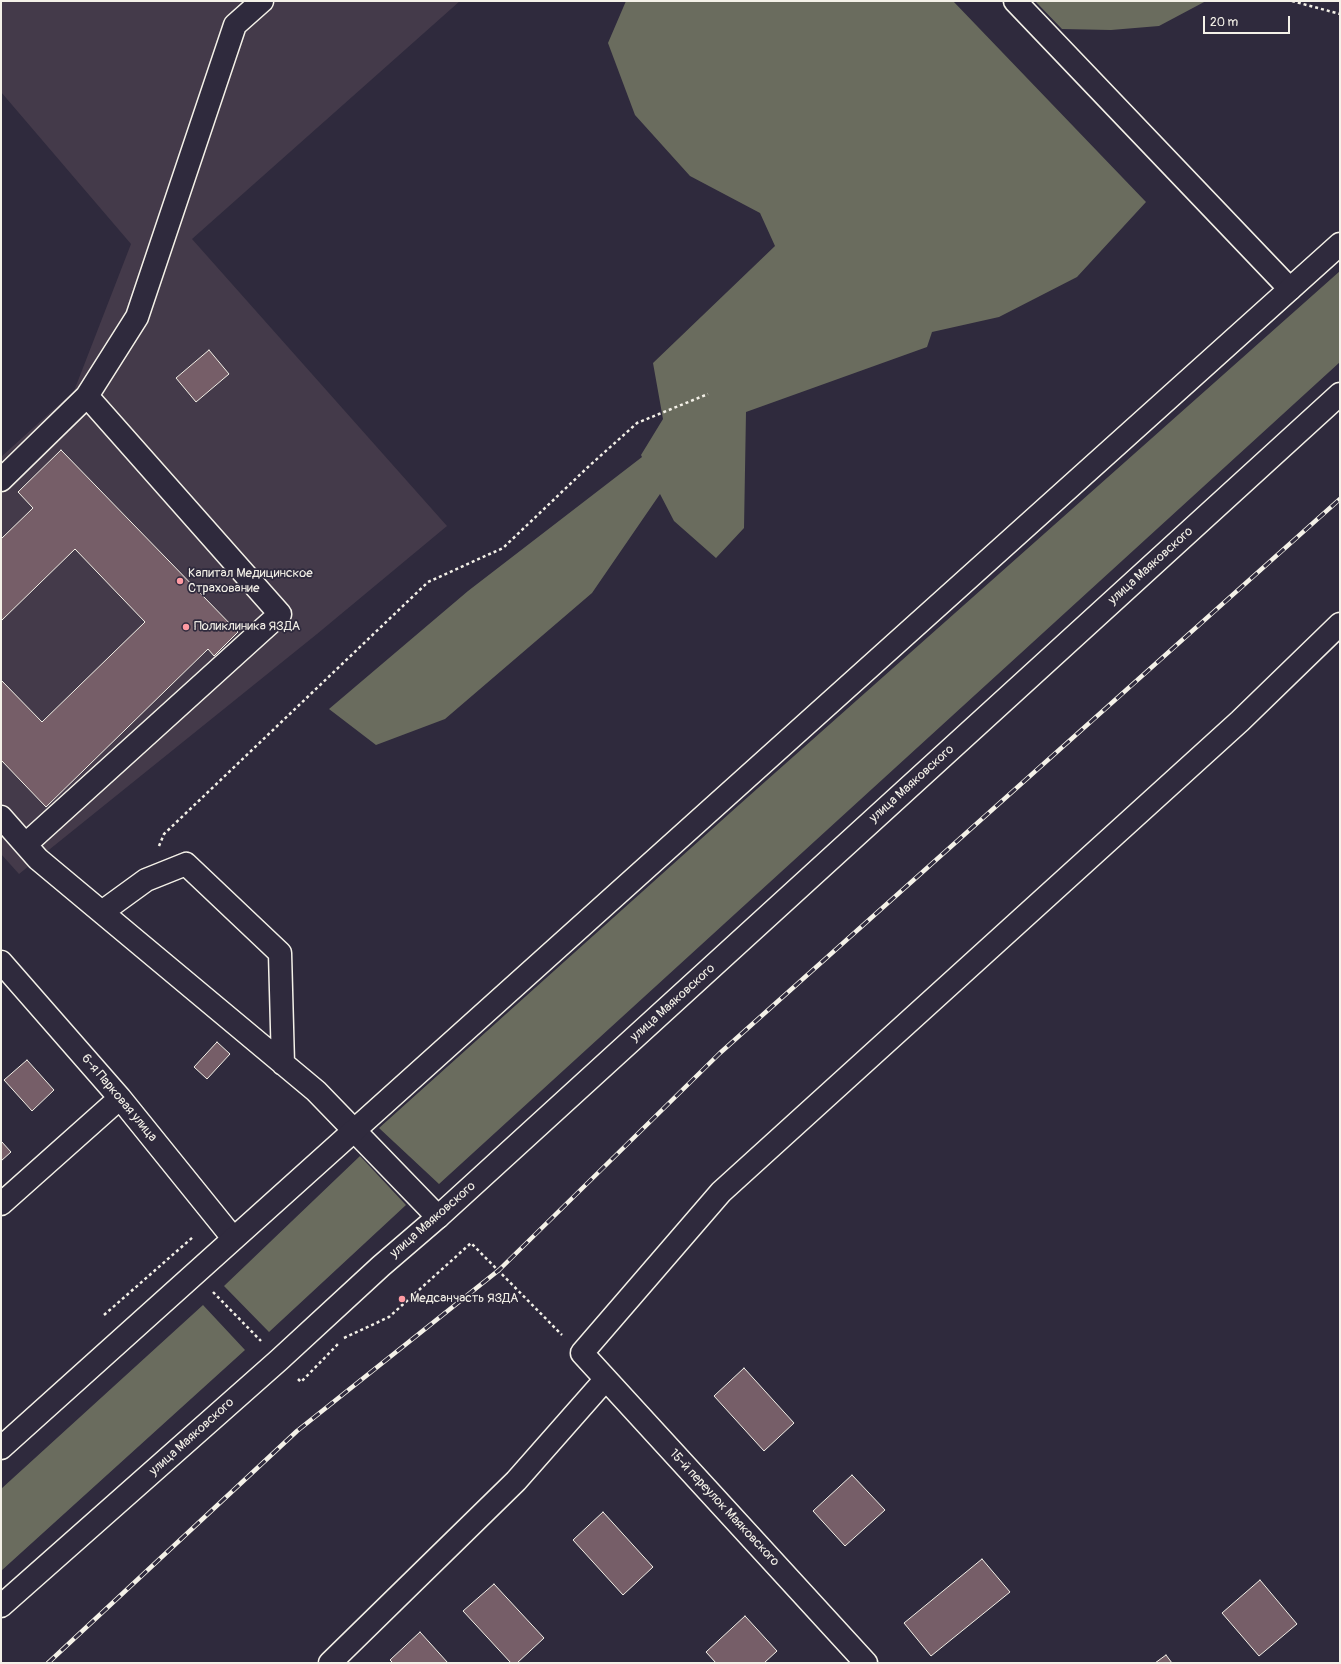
<!DOCTYPE html>
<html>
<head>
<meta charset="utf-8">
<style>
  body { margin:0 }
  #map { position:relative; width:1341px; height:1664px; overflow:hidden; background:#2f2a3d; font-family:Pangolin,sans-serif }
  canvas { display:block }
  .frame { position:absolute; inset:0; border:2px solid #f4f1e8; pointer-events:none }
  .scale { position:absolute; left:1203px; top:16px; width:87px; height:18px; box-sizing:border-box; border:2px solid #f4f1e8; border-top:0; padding-left:5px; font-size:12px; line-height:14px; white-space:nowrap; color:#f4f1e8; -webkit-text-stroke:3px #2f2a3d; paint-order:stroke }
</style>
</head>
<body>
<div id="map">
<canvas width="1341" height="1664"></canvas>
<div class="frame"></div>
<div class="scale">20 m</div>
</div>
<script>
const g = document.querySelector('canvas').getContext('2d');
g.lineJoin = 'round';
function fillPath(path, color) {
  g.fillStyle = color;
  g.fill(path, 'evenodd');
}
function poly(rows) {
  const path = new Path2D();
  for (const r of rows) {
    path.moveTo(r[0], r[1]);
    for (let i = 2; i < r.length; i += 2) path.lineTo(r[i], r[i + 1]);
  }
  return path;
}
function strokePath(path, color, width, dash) {
  g.strokeStyle = color;
  g.lineWidth = width;
  g.lineCap = dash ? 'butt' : 'round';
  g.setLineDash(dash || []);
  g.stroke(path);
}
function write(font, color, halo, rows, align = 'center') {
  g.font = font + ' Pangolin,sans-serif';
  g.lineWidth = 3.5;
  g.setLineDash([]);
  g.textBaseline = 'middle';
  g.strokeStyle = halo;
  g.fillStyle = color;
  for (const [text, x, y, turn = 0] of rows) {
    g.save();
    g.translate(x, y);
    g.rotate((+turn || 0) * Math.PI / 180);
    g.textAlign = isNaN(turn) ? turn : align;
    if (halo) g.strokeText(text, 0, 0);
    g.fillText(text, 0, 0);
    g.restore();
  }
}
fillPath(poly([
  [1,1,460,1,192,239,447,526,317,634,19,874,1,854,1,457,74,391,131,244,1,92]
]), '#443a4a');
fillPath(poly([
  [626,1,953,1,1146,202,1077,277,999,317,932,332,927,347,746,412,744,528,716,558,674,521,660,494,592,593,445,719,376,745,329,709,468,591,642,457,641,455,663,419,653,363,775,246,760,213,690,176,635,115,608,43],
  [1035,1,1206,1,1159,26,1111,30,1062,29],
  [1340,271,1340,362,439,1184,379,1128,740,804],
  [360,1156,406,1205,269,1332,224,1286],
  [203,1305,245,1350,1,1571,1,1489]
]), '#6a6c5e');
const building = poly([
  [209,350,229,374,196,402,176,378,209,350],
  [61,450,238,632,214,656,208,649,46,807,1,760,1,680,42,722,145,622,75,549,1,621,1,539,33,508,18,492,61,450],
  [217,1042,230,1054,207,1079,194,1067,217,1042],
  [27,1060,54,1090,32,1111,4,1080,27,1060],
  [1,1141,11,1152,1,1161,1,1141],
  [744,1368,794,1423,764,1451,714,1396,744,1368],
  [852,1475,885,1510,845,1546,813,1511,852,1475],
  [603,1512,653,1567,623,1595,573,1540,603,1512],
  [982,1559,1010,1592,931,1656,904,1623,982,1559],
  [1260,1580,1297,1624,1259,1656,1222,1613,1260,1580],
  [494,1584,544,1638,517,1663,511,1663,463,1611,494,1584],
  [745,1616,777,1651,764,1663,716,1663,706,1652,745,1616],
  [420,1632,448,1663,393,1663,390,1660,420,1632],
  [1166,1655,1172,1663,1155,1663,1166,1655]
]);
fillPath(building, '#765e68');
strokePath(building, '#f4f1e8', 1);
const minor = poly([
  [1015,1,1290,289],
  [87,396,137,317,235,25,262,1],
  [1,480,87,396,280,614,26,844],
  [1,817,38,859,316,1091,438,1217],
  [102,912,146,880,186,864,280,953,283,1064],
  [1,962,120,1098,233,1238],
  [1,1204,120,1098],
  [330,1663,516,1481,605,1380],
  [866,1663,582,1353,721,1192,1240,721,1340,624]
]);
const major = poly([
  [1,1448,1340,244],
  [1,1606,279,1360,381,1266,438,1217,1340,394]
]);
strokePath(minor, '#f4f1e8', 25);
strokePath(major, '#f4f1e8', 25);
strokePath(poly([
  [1292,1,1340,14],
  [159,846,164,834,428,582,503,548,588,467,637,423,708,394],
  [213,1292,261,1341],
  [104,1315,193,1237],
  [344,1338,389,1317,471,1243,562,1335],
  [298,1379,301,1382,339,1343]
]), '#f4f1e8', 2.5, [3, 3]);
strokePath(minor, '#2f2a3d', 22);
strokePath(major, '#2f2a3d', 22);
const rail = poly([
  [48,1663,297,1431,499,1270,720,1053,1340,499]
]);
strokePath(rail, '#f4f1e8', 4.5);
strokePath(rail, '#2f2a3d', 3, [9]);
for (const [x, y, r, color] of [
  [180,581,4,"#ff9aa2"],
  [186,627,4,"#ff9aa2"],
  [402,1299,4,"#ff9aa2"]
]) {
  const dot = new Path2D();
  dot.arc(x, y, r, 0, 2 * Math.PI);
  g.fillStyle = color;
  g.fill(dot);
  strokePath(dot, '#2f2a3d', 1.5);
}
write('13px', '#f4f1e8', '#2f2a3d', [
  ["улица Маяковского",1151,566,-42],
  ["улица Маяковского",912,784,-42],
  ["улица Маяковского",673,1003,-42],
  ["6-я Парковая улица",119,1098,50],
  ["улица Маяковского",433,1220,-41],
  ["улица Маяковского",192,1437,-42],
  ["15-й переулок Маяковского",724,1508,47]
]);
write('13px', '#f4f1e8', '#2f2a3d', [
  ["Капитал Медицинское",188,574],
  ["Страхование",188,589],
  ["Поликлиника ЯЗДА",194,627],
  ["Медсанчасть ЯЗДА",410,1299]
], 'left');
</script>
</body>
</html>
